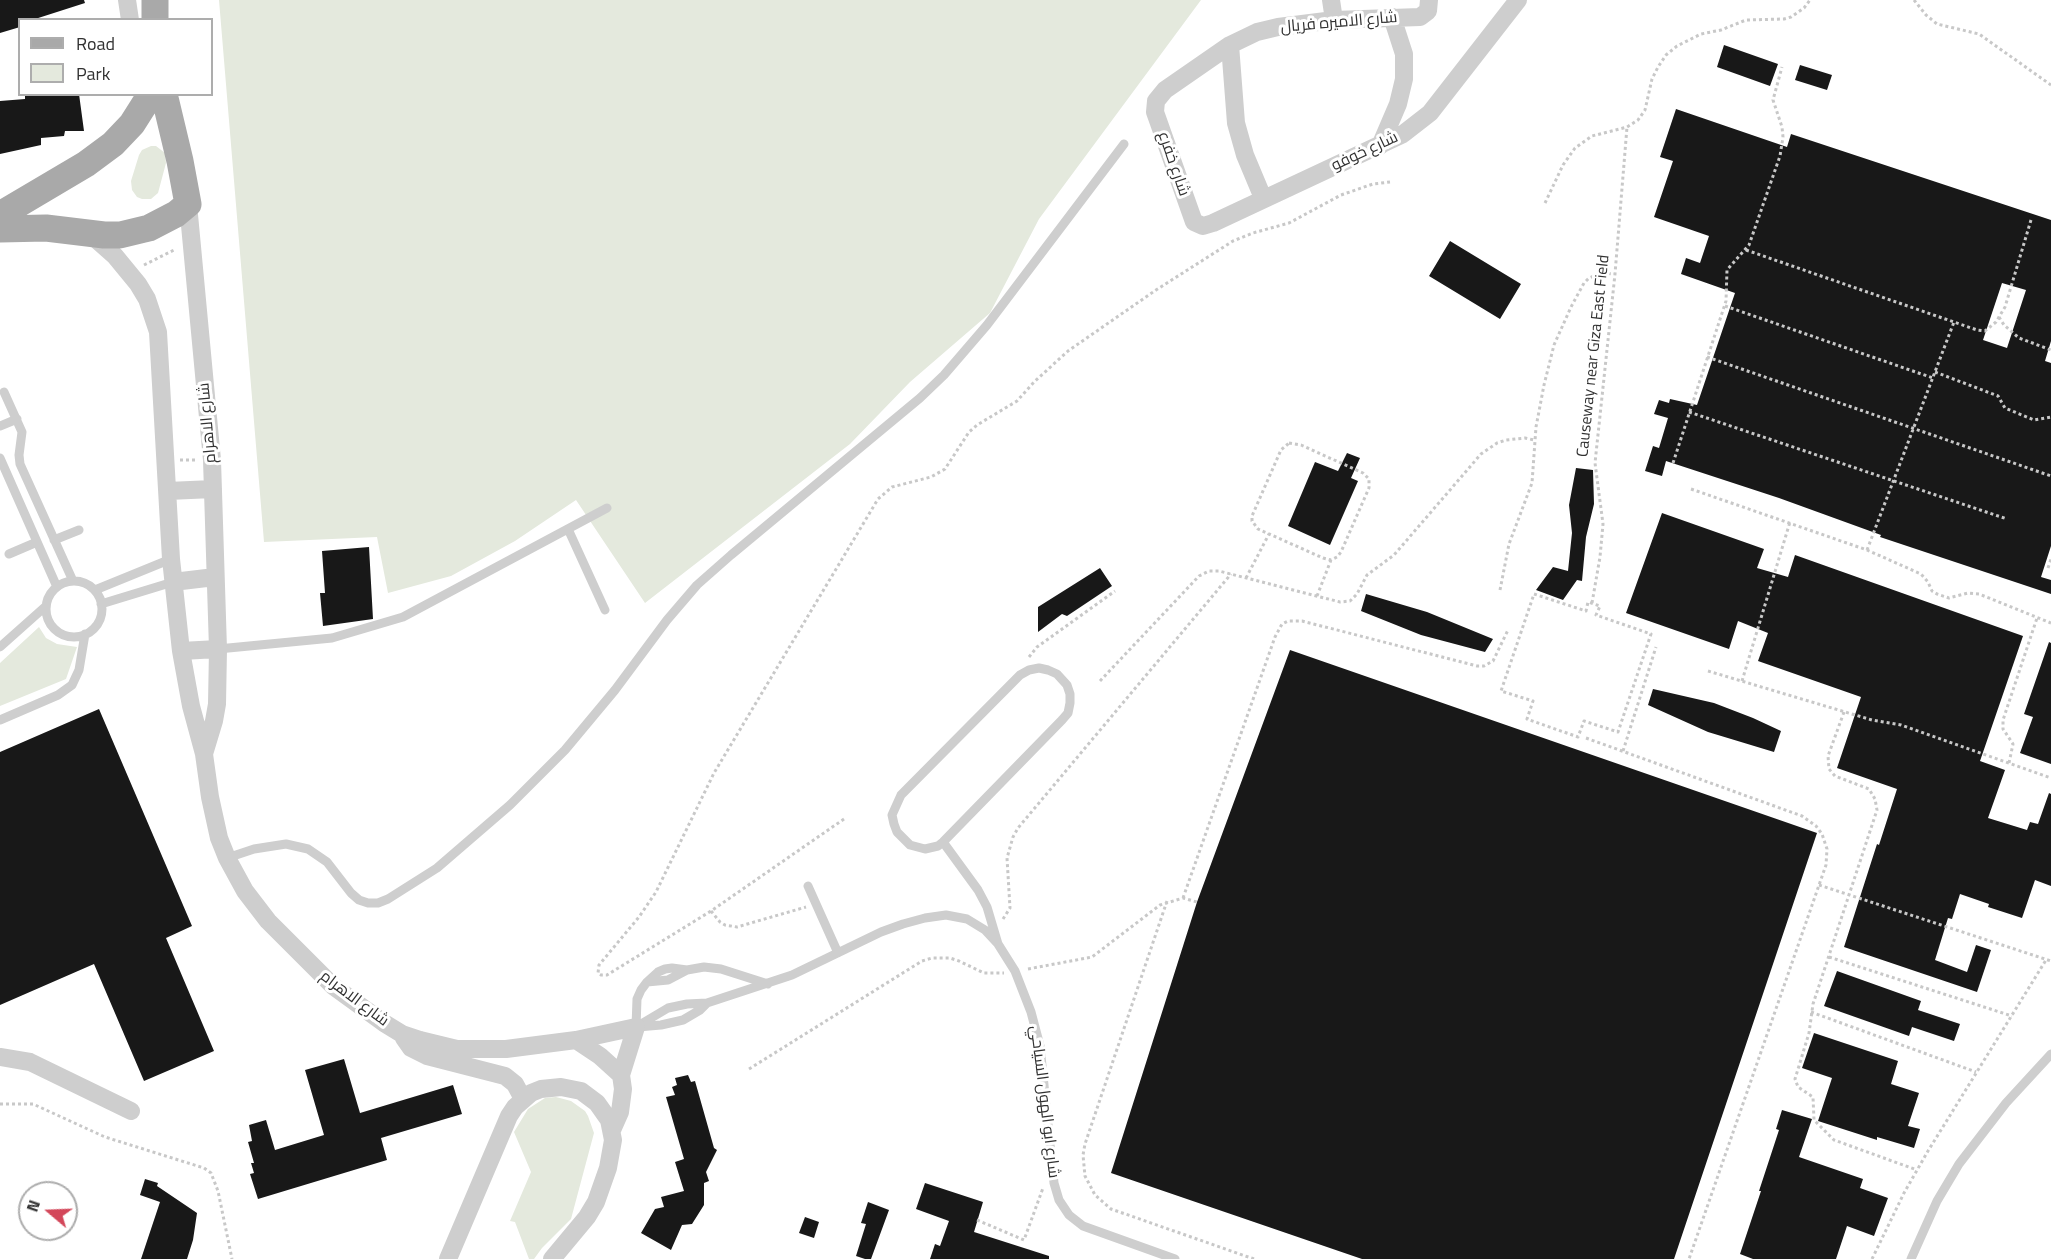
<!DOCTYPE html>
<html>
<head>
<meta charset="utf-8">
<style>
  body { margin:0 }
  #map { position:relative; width:2051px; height:1259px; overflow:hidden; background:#fff; font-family:"Titillium Web",sans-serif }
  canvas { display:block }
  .legend { position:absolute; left:18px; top:18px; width:195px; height:78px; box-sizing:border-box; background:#fff; border:2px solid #adadad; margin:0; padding:8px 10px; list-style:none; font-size:18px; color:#313131 }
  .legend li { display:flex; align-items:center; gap:12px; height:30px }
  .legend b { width:30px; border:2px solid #adadad }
  .north { position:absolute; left:18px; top:1181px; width:60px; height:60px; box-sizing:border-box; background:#fff; border:2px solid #adadad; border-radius:50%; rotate:289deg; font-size:16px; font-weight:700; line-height:24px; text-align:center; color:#313131 }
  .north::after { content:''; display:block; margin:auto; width:21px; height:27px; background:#d3475a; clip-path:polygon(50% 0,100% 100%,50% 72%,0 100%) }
</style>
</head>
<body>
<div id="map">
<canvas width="2051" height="1259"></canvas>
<ul class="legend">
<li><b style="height:8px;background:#a9a9a9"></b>Road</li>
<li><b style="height:16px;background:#e4e9dd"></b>Park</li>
</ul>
<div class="north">N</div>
</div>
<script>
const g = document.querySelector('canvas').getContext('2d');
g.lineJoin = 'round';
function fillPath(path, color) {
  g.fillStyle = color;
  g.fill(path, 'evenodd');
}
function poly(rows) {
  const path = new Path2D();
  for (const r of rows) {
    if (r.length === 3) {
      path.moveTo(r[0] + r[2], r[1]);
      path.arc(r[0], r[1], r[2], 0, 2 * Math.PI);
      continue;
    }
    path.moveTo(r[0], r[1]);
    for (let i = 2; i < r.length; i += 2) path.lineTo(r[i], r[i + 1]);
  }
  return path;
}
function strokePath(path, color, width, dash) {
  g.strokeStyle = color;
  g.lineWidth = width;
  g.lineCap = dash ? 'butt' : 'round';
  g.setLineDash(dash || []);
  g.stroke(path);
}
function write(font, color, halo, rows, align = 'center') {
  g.font = font + ' "Titillium Web",Cairo,sans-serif';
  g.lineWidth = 6;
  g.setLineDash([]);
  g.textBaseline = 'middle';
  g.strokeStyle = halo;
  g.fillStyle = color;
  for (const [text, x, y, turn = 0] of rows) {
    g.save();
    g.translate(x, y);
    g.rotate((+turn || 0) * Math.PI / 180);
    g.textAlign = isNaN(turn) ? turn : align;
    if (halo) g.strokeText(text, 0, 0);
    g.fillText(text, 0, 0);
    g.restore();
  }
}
fillPath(poly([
  [219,0,1201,0,1039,219,990,313,910,382,850,444,645,603,576,500,515,541,451,576,388,593,377,537,264,542],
  [151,146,156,146,165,153,166,163,158,193,151,199,142,199,137,197,132,190,131,181,139,155,142,150],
  [39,627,46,638,57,644,77,647,66,679,0,706,0,663],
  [556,1097,571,1101,585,1111,588,1116,594,1133,571,1219,542,1248,534,1259,529,1259,515,1222,510,1221,531,1172,514,1132,528,1109,545,1098]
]), '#e4e9dd');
fillPath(poly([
  [0,0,84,0,85,3,32,20,20,20,20,27,0,33],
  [1724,45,1778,64,1770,86,1717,67],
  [1800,65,1832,75,1827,90,1795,80],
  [25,94,79,94,84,131,65,131,64,136,41,138,41,145,0,154,0,101,25,99],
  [1676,109,1787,147,1791,134,2051,220,2051,341,2045,361,2051,363,2051,546,2041,577,2051,580,2051,594,1880,537,1881,535,1779,498,1666,461,1662,476,1645,471,1653,446,1659,448,1668,418,1654,414,1659,400,1669,403,1670,399,1697,405,1735,293,1681,274,1686,258,1700,263,1709,236,1654,217,1673,161,1660,157],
  [2002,283,2026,290,2007,348,1983,340],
  [1450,241,1521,284,1500,319,1429,276],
  [1347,453,1360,458,1351,478,1358,481,1330,545,1288,526,1315,462,1338,471],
  [1576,468,1593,470,1594,504,1586,537,1582,581,1577,580,1563,600,1536,590,1553,567,1568,571,1572,533,1569,505],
  [1662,513,1764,549,1757,568,1788,577,1795,555,2023,636,1980,761,2005,770,1988,818,2027,830,2030,822,2038,824,2049,793,2051,794,2051,886,2035,880,2022,918,1988,907,1989,904,1960,894,1952,919,1948,918,1935,960,1967,972,1976,945,1991,950,1977,992,1844,947,1877,844,1879,845,1897,789,1837,768,1861,697,1758,661,1768,633,1738,621,1729,649,1626,613],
  [369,547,373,619,323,626,320,593,325,593,322,551],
  [1100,568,1112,586,1067,616,1062,614,1038,632,1038,607],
  [1366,594,1427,612,1493,639,1485,652,1421,635,1361,611],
  [2049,642,2051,643,2051,764,2020,753,2033,717,2024,714],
  [1290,650,1817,833,1674,1259,1362,1259,1111,1173,1197,902],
  [1653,689,1714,703,1753,718,1781,731,1774,752,1708,732,1648,705],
  [99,709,192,926,166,938,214,1051,144,1081,94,964,0,1005,0,752],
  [1837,971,1921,1001,1918,1010,1960,1024,1954,1041,1912,1027,1909,1036,1824,1006],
  [1814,1033,1898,1061,1891,1084,1919,1093,1908,1126,1920,1129,1914,1148,1877,1137,1877,1140,1818,1121,1832,1078,1802,1068],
  [344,1059,360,1113,453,1085,462,1114,381,1138,387,1160,258,1199,250,1174,254,1173,251,1163,254,1163,248,1142,252,1141,249,1125,266,1120,275,1150,324,1135,305,1070],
  [688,1075,691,1082,695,1081,714,1148,717,1150,706,1172,709,1181,704,1183,704,1205,692,1224,682,1225,671,1250,641,1233,655,1209,664,1207,661,1197,684,1191,675,1162,684,1159,666,1097,675,1095,672,1087,677,1085,675,1078],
  [1782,1110,1812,1119,1799,1157,1863,1179,1860,1188,1888,1198,1874,1236,1847,1226,1836,1259,1753,1259,1740,1254,1761,1191,1759,1191,1779,1130,1776,1129],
  [145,1179,158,1183,157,1186,197,1213,193,1240,187,1259,141,1259,160,1202,140,1195],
  [925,1183,983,1202,974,1232,1049,1256,1049,1259,930,1259,935,1244,940,1246,949,1221,916,1209],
  [868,1202,889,1210,871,1259,865,1259,856,1256,866,1224,861,1223],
  [805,1217,819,1222,814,1238,799,1233]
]), '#181818');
strokePath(poly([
  [1914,0,1926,15,1937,24,1979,34,2051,85],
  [1545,203,1563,165,1575,148,1592,136,1627,127,1638,120,1645,110,1652,79,1658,67,1666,55,1677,46,1701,34,1721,30,1746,20,1784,19,1791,17,1804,8,1810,0],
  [1746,250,1977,330,1985,331,1996,322,2005,307,2031,220],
  [144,265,176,249],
  [1725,306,1933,378],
  [1999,317,2004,325,2019,338,2051,350],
  [1707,357,2051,476],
  [1935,372,1998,396,2005,408,2034,420,2051,417],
  [1689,412,2007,519],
  [1289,443,1301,445,1363,473,1369,479,1369,488,1341,552,1337,557,1331,560,1323,558,1258,529,1252,521,1252,516,1281,450,1289,443],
  [180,460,195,460],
  [1673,463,1726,301,1727,270,1749,245,1780,156,1783,137,1782,127,1773,100,1782,67],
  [1691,489,1867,550,1921,574,1928,582,1932,591,1937,594,1949,598,1968,593,1979,594,2051,623],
  [1867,550,1954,322],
  [2048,568,2051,559],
  [1246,578,1269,534],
  [1500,590,1509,544,1532,483,1536,427,1544,385,1554,345,1571,307,1584,283,1589,278,1601,273,1615,274],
  [1534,594,1586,611,1588,602,1600,606,1596,615,1651,634,1618,732,1584,721,1578,737,1527,719,1533,701,1501,691,1534,594],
  [1317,596,1331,560],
  [1592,603,1600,557,1603,524,1595,463,1615,274,1627,127],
  [1029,657,1037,647,1115,591],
  [1708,671,1872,720,1901,725,2051,778],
  [1100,681,1199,576,1209,571,1219,571,1340,602,1350,601,1357,594,1367,575,1394,555,1481,454,1497,443,1506,440,1525,438,1534,440],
  [1742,681,1790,522],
  [1844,712,1828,756,1829,769,1835,776,1869,789,1875,799,1877,810,1813,1004,1809,1033,1795,1079,1798,1087,1813,1097,1814,1120,1834,1140,1917,1170],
  [1586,738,1802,816,1816,826,1822,834,1827,849,1826,865,1689,1259],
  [1623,751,1656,647],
  [2009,763,2013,744,2003,729,2003,720,2037,618],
  [844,819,711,911,607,975,601,975,598,973,599,965,639,917,656,892,714,773,878,499,892,487,931,477,945,469,969,432,977,425,1017,401,1034,382,1068,351,1156,290,1233,241,1253,233,1289,223,1341,195,1373,184,1390,182],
  [1819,885,2051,961],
  [1183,898,1275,637,1282,624,1288,621,1302,621,1477,666,1484,666,1493,661,1508,630],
  [1167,901,1085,1144,1083,1155,1085,1176,1095,1195,1111,1209,1254,1259],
  [711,911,720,922,725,925,737,927,806,907],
  [1003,919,1010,908,1007,858,1013,837,1018,828,1231,574],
  [1829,957,2012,1016],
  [1028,969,1092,957,1160,905,1183,898,1197,902],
  [1811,1012,1976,1072],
  [749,1069,922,961,932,958,950,958,959,961,984,973,1004,973],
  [0,1104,33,1104,105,1137,204,1168,211,1173,218,1191,232,1259],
  [977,1220,1024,1240,1043,1188],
  [1872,1259,1904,1193,1928,1151,2046,960]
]), '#c8c8c8', 3, [3, 3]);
strokePath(poly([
  [4,392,22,432,19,455,20,464,73,581],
  [0,426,17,419],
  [0,458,57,587],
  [568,529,605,610],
  [54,540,79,530],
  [9,554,37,542],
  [74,609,28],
  [95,590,171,559],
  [101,604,173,582],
  [0,647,46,606],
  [218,649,332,638,403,617,607,508],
  [1039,668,1048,670,1057,674,1067,685,1070,694,1070,703,1068,713,1062,720,943,842,938,846,925,849,910,845,897,832,894,824,892,815,901,795,1020,675,1029,670,1039,668],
  [0,720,58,695,72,685,79,670,85,634],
  [943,842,978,890,987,907,998,944],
  [227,858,254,849,286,844,308,849,327,862,351,893,359,900,368,903,378,903,388,899,437,868,510,805,565,750,615,690,667,620,697,585,731,555,920,398,944,375,987,325,1124,144],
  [808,886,838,953],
  [647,982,668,980,687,970,704,967,721,969,768,984],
  [636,1027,668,1008,687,1004,707,1003,792,975,881,932,903,924,925,918,946,915,967,919,985,930,998,944,1015,971,1031,1012,1040,1046,1054,1183,1059,1200,1069,1215,1083,1226,1175,1259],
  [636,1027,637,999,641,990,647,982,658,972,665,969,672,968,687,970],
  [638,1027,661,1025,683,1020,700,1010,707,1003],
  [1911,1259,1937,1201,1959,1164,2006,1103,2051,1054]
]), '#cecece', 9);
strokePath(poly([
  [127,0,130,20],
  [1331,0,1334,20],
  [1429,0,1428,11,1420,17,1334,20,1278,27,1257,32,1230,45,1165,90,1156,101,1155,112,1194,222,1203,226,1213,223,1403,134,1430,113,1518,0],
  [1230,45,1236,123,1245,155,1263,198],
  [1380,146,1398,104,1404,79,1404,54,1392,17],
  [188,204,212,460,218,649,217,704,214,721,204,754],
  [89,233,115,256,138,284,147,299,158,332,171,559,181,651,191,706,204,754,210,797,219,838,227,858,245,891,268,921,333,986,384,1023,402,1034,420,1040,457,1049,506,1049,576,1040,636,1027],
  [168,491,213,489],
  [173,582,215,577],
  [181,651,218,649],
  [404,1038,411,1048,427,1056,505,1076,515,1084,523,1099],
  [576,1040,600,1056,621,1075],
  [0,1057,30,1062,131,1111],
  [612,1130,620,1112,623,1089,621,1075,636,1027],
  [448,1259,509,1116,515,1107,531,1093,541,1089,561,1087,581,1091,597,1103,609,1120,613,1140,608,1168,596,1202,587,1217,552,1259]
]), '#cecece', 18);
strokePath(poly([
  [155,20,155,0],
  [0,215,86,164,113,144,132,124,151,94],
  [0,229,46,228,104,235,120,235,149,228,176,214,188,204,180,161,164,94]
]), '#a9a9a9', 27);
write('16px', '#313131', '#fff', [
  ["شارع الاميره فريال",1339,23,-5],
  ["شارع خوفو",1365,152,-25],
  ["شارع خفرع",1173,164,71],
  ["Causeway near Giza East Field",1594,356,-84],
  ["شارع الاهرام",208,423,-95],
  ["شارع الاهرام",354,999,37],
  ["شارع ابو الهول السياحي",1044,1102,83]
]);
</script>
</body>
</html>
